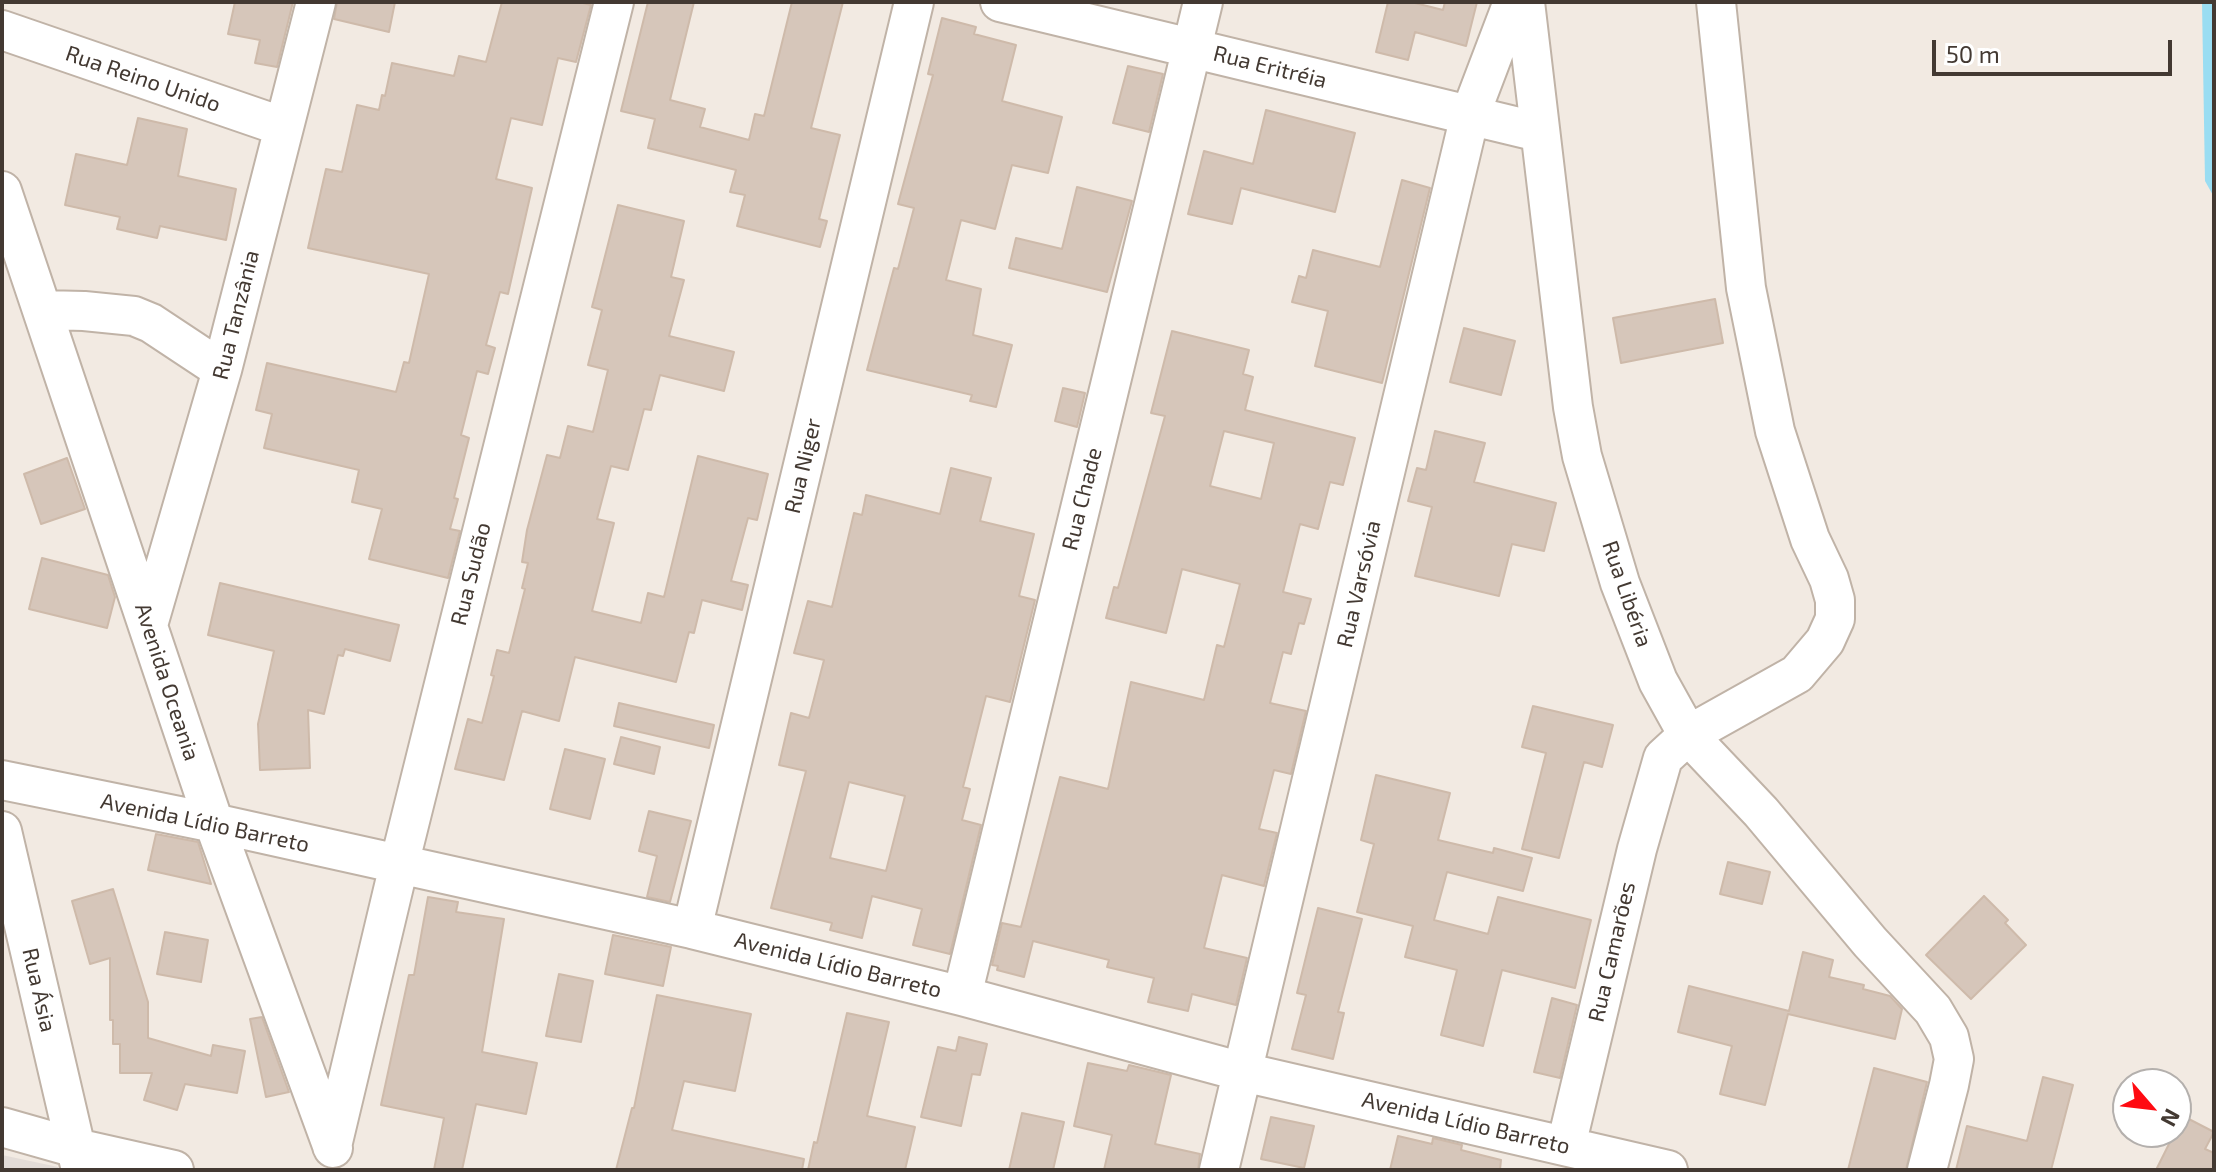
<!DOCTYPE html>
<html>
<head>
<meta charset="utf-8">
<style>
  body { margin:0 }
  #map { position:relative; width:2216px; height:1172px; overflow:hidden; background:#f2eae2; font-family:"Exo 2",sans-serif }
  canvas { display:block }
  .frame { position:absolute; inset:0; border:4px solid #433932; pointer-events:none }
  .north { position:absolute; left:2112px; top:1068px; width:80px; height:80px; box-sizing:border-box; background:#fff; border:2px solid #b4b0ad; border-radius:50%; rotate:118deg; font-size:22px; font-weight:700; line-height:32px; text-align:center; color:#433932 }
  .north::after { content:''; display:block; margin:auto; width:28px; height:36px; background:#ff0b12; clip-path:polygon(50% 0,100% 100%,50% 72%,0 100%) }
  .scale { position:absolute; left:1932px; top:40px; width:240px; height:36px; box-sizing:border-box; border:4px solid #433932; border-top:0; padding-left:10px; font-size:24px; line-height:28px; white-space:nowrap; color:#433932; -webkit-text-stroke:6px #fff; paint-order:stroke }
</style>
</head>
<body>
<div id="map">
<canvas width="2216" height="1172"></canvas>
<div class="frame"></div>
<div class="north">N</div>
<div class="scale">50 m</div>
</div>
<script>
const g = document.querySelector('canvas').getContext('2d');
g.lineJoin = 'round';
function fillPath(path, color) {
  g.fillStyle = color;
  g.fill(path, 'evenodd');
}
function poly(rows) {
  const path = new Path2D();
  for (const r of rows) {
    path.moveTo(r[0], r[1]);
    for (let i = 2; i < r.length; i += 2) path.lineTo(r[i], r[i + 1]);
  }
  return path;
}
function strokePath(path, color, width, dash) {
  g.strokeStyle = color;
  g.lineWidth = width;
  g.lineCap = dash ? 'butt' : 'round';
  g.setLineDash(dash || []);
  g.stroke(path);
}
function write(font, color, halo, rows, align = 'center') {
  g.font = font + ' "Exo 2",sans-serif';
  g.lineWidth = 8;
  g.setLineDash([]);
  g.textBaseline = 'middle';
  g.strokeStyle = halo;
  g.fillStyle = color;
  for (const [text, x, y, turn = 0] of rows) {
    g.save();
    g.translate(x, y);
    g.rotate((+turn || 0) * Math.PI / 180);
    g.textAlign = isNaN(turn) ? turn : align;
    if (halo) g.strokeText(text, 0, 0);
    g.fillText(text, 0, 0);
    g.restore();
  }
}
fillPath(poly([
  [2,1155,58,1167,59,1170,2,1170]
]), '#e3dcd7');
fillPath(poly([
  [2202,2,2214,2,2214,197,2205,181]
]), '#9addf2');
const building = poly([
  [235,2,293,2,277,67,255,63,260,40,228,34,235,2],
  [337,2,395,2,389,32,334,19,337,2],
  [502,2,579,2,591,5,576,62,558,58,542,125,511,118,496,179,532,188,508,294,500,292,486,345,495,348,488,374,477,371,461,435,469,438,454,498,458,499,450,529,460,531,448,578,369,559,382,509,352,502,359,470,264,448,272,414,256,410,267,363,396,392,404,362,409,363,429,274,308,248,326,169,342,172,357,105,379,110,382,95,385,96,392,63,454,76,459,56,486,62,502,2],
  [648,2,694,2,670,100,705,109,700,127,749,140,755,114,764,116,792,2,843,2,811,128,840,135,819,219,827,221,820,247,737,226,745,195,730,192,736,170,648,148,655,119,621,111,648,2],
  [1388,2,1411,2,1443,10,1445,2,1477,2,1466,46,1415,32,1408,60,1376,52,1388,2],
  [942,18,976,27,974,34,1016,45,1002,101,1062,117,1048,173,1012,165,995,229,961,220,946,280,981,289,973,335,1012,345,996,407,970,401,972,395,867,370,887,294,894,268,898,269,914,208,898,204,933,75,928,74,942,18],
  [1128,66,1163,74,1149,132,1113,123,1128,66],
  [1266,110,1355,133,1335,212,1241,188,1232,224,1188,214,1204,151,1253,164,1266,110],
  [138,118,187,129,178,176,236,189,226,240,160,226,157,238,117,229,120,217,65,205,76,154,127,165,138,118],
  [1402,180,1430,188,1382,383,1315,366,1328,311,1292,302,1299,276,1306,278,1313,250,1380,267,1402,180],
  [1077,187,1132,201,1107,292,1009,268,1016,238,1062,249,1077,187],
  [618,205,684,221,671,277,684,280,669,336,734,352,724,391,660,375,651,410,644,409,628,470,611,466,597,519,614,523,592,611,641,623,648,593,664,597,698,456,768,474,757,520,748,518,731,581,748,585,742,610,702,600,694,633,689,632,676,682,575,657,559,721,522,711,504,780,455,769,468,719,482,723,494,676,491,675,497,650,509,653,525,589,522,588,528,563,522,562,527,530,547,455,560,458,568,426,593,432,608,370,588,365,602,310,592,307,618,205],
  [1715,299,1723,343,1621,363,1613,318,1715,299],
  [1464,328,1515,341,1501,395,1450,382,1464,328],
  [1172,331,1249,350,1243,374,1253,377,1245,410,1355,438,1343,485,1330,482,1318,529,1300,524,1283,592,1311,599,1304,624,1299,623,1291,654,1283,652,1270,703,1306,711,1291,774,1274,770,1259,829,1277,833,1264,886,1222,875,1204,948,1247,958,1236,1005,1192,994,1188,1011,1148,1002,1154,978,1107,967,1109,960,1033,941,1024,977,997,970,998,966,992,965,1002,923,1021,927,1060,777,1108,789,1131,682,1204,700,1217,645,1224,647,1240,584,1182,569,1166,633,1106,618,1114,587,1118,588,1165,416,1151,413,1172,331],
  [1224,431,1274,443,1261,499,1210,486,1224,431],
  [1063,388,1085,393,1077,427,1055,421,1063,388],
  [1435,431,1485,443,1474,482,1556,503,1544,551,1512,544,1499,596,1415,576,1432,507,1408,501,1417,468,1426,470,1435,431],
  [67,458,85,509,41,524,24,474,67,458],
  [951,468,991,478,980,521,1034,534,1019,596,1035,600,1010,702,986,696,963,787,970,789,962,820,981,825,950,954,913,945,922,909,872,896,862,938,830,930,832,923,771,908,806,771,779,765,791,713,809,718,824,660,794,653,808,601,832,607,854,513,862,515,866,495,940,514,951,468],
  [849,782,905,796,886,871,830,858,849,782],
  [42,558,108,575,115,597,107,628,29,609,42,558],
  [220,583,399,625,390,661,345,649,343,656,338,655,324,714,308,710,310,768,260,770,258,724,274,651,208,635,220,583],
  [619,703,714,725,709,748,614,726,619,703],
  [1533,706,1613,725,1602,767,1584,762,1559,858,1522,849,1546,753,1522,747,1533,706],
  [621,737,660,747,654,774,614,764,621,737],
  [565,749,605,759,590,819,550,809,565,749],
  [1376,775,1450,793,1438,840,1493,853,1494,848,1532,858,1523,891,1447,872,1434,920,1488,934,1498,897,1591,920,1575,988,1502,970,1483,1046,1441,1035,1457,970,1405,957,1413,926,1357,912,1374,844,1361,840,1376,775],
  [649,811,691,821,670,902,647,897,657,856,639,851,649,811],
  [156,834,198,842,211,884,148,870,156,834],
  [1728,862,1770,872,1762,904,1720,894,1728,862],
  [113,889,148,1002,148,1038,211,1056,213,1045,245,1051,237,1093,185,1084,177,1110,144,1100,152,1073,120,1073,120,1044,113,1044,113,1020,110,1020,110,958,90,964,72,901,113,889],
  [1984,896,2008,920,2005,923,2026,945,1971,999,1926,955,1984,896],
  [428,897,458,902,456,912,504,919,482,1052,537,1063,526,1114,476,1104,462,1170,434,1170,444,1118,381,1105,409,975,414,975,428,897],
  [1318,908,1362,919,1338,1012,1344,1013,1333,1059,1292,1049,1306,995,1297,993,1318,908],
  [165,932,208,940,201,982,157,974,165,932],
  [613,935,671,947,663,986,605,974,613,935],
  [1803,952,1833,960,1829,977,1864,985,1863,989,1890,996,1902,1009,1895,1039,1788,1014,1765,1105,1720,1094,1732,1046,1678,1032,1689,986,1789,1011,1803,952],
  [559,974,593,981,581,1042,546,1036,559,974],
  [657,995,751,1014,735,1091,684,1081,672,1130,804,1159,802,1170,616,1170,632,1108,634,1108,657,995],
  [1552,998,1577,1005,1560,1078,1534,1072,1552,998],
  [847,1013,889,1022,867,1116,915,1127,905,1170,808,1170,814,1142,817,1143,847,1013],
  [262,1017,289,1092,266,1097,250,1019,262,1017],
  [959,1037,987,1044,980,1075,972,1074,961,1126,921,1117,938,1047,956,1051,959,1037],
  [1088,1063,1127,1071,1129,1065,1171,1075,1155,1144,1200,1154,1198,1170,1104,1170,1112,1135,1074,1126,1088,1063],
  [1874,1068,1927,1082,1906,1170,1848,1170,1874,1068],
  [2043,1077,2073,1085,2051,1170,1956,1170,1967,1126,2027,1141,2043,1077],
  [1022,1113,1064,1122,1053,1170,1009,1170,1022,1113],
  [2183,1116,2214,1132,2205,1149,2214,1153,2214,1170,2156,1170,2183,1116],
  [1271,1117,1314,1126,1304,1168,1261,1159,1271,1117],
  [1398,1136,1432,1144,1433,1138,1462,1145,1461,1150,1501,1160,1500,1170,1390,1170,1398,1136]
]);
fillPath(building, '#d6c6ba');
strokePath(building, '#cebaaa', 2);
const street = poly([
  [1000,2,1539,132],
  [1525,2,1573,407,1582,456,1620,583,1658,681,1688,735,1761,812,1870,942,1933,1010,1949,1037,1954,1059,1949,1085,1927,1170],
  [2,30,284,127],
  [2,191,214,823,333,1148],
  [42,310,84,311,134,316,151,323,222,370],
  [148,625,222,370,316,2],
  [2,780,214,823,692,929,962,996,1243,1072,1668,1170],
  [2,831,81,1170],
  [692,929,914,2],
  [962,996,1203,2],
  [2,1127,76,1148,174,1170],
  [332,1146,399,865,614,2],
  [1566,1146,1637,849,1663,758,1688,735,1797,674,1825,641,1835,619,1835,600,1829,579,1810,539,1775,431,1746,288,1716,2],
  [1219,1170,1470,115,1513,2]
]);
strokePath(street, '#c0b3a7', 42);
strokePath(street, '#fff', 38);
write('22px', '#433932', '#fff', [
  ["Rua Eritréia",1270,67,14],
  ["Rua Reino Unido",143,79,19],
  ["Rua Tanzânia",236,315,-76],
  ["Rua Niger",803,466,-77],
  ["Rua Chade",1082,499,-76],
  ["Rua Sudão",471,574,-76],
  ["Rua Varsóvia",1359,584,-77],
  ["Rua Libéria",1627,594,71],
  ["Avenida Oceania",167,682,72],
  ["Avenida Lídio Barreto",205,823,12],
  ["Rua Camarões",1612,952,-77],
  ["Avenida Lídio Barreto",838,965,14],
  ["Rua Ásia",39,990,77],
  ["Avenida Lídio Barreto",1466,1123,13]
]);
</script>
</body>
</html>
